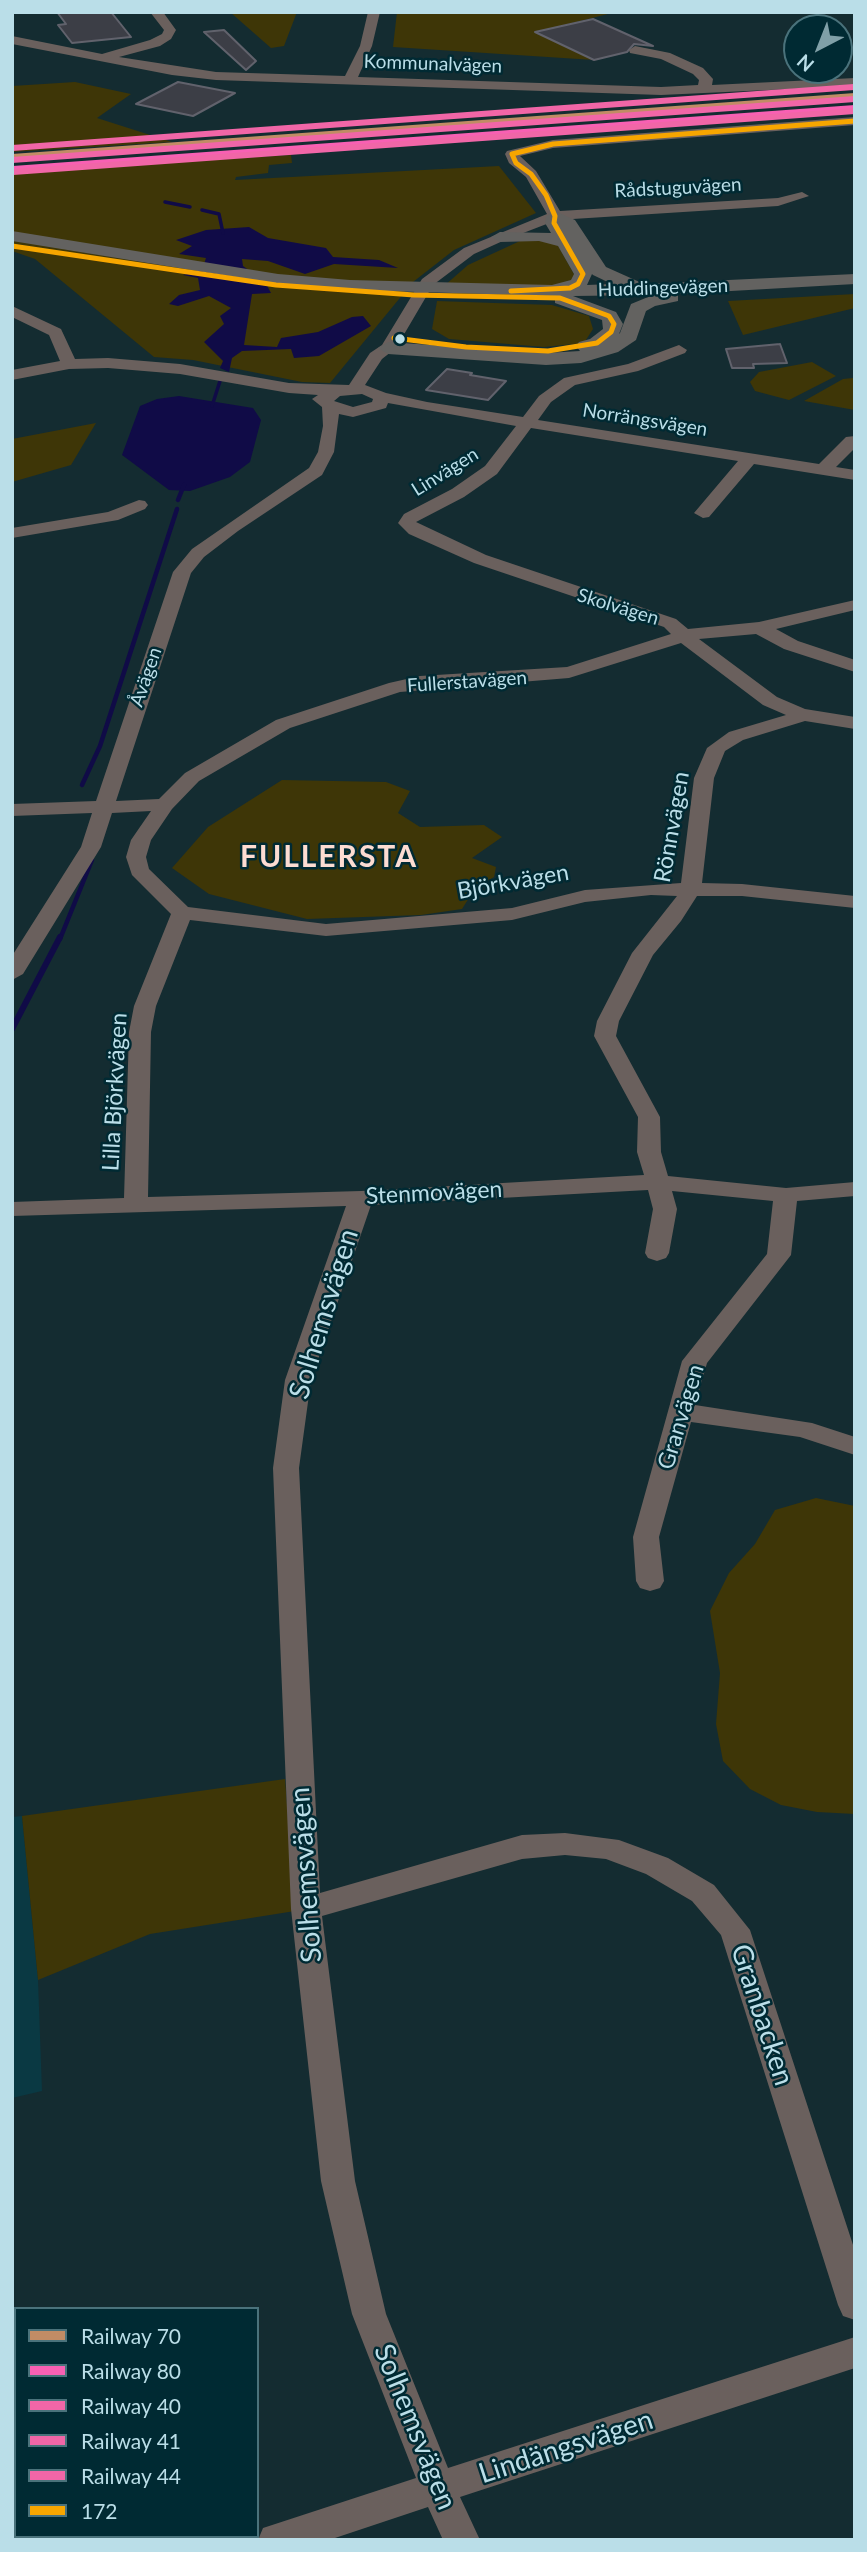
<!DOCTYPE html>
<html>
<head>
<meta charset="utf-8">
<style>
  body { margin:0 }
  #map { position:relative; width:867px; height:2552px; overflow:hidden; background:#142c31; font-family:Lato,sans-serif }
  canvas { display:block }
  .frame { position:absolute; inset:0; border:14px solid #badee8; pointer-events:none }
  .legend { position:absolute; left:14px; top:2307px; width:245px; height:231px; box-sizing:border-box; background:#002a33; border:2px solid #4a727b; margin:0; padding:9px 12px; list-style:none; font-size:21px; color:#badee8 }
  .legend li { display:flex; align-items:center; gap:14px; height:35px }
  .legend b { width:35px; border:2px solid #4a727b }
  .north { position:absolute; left:783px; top:14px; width:70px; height:70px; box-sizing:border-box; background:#002a33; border:2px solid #4a727b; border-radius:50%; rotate:222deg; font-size:19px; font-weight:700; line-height:28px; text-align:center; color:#badee8 }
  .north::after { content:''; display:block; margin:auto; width:24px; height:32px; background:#80a0a8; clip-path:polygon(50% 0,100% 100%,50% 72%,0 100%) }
</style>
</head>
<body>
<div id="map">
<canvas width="867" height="2552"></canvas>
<div class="frame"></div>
<ul class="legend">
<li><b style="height:9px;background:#c18c65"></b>Railway 70</li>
<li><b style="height:9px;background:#f860b3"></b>Railway 80</li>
<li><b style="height:9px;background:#f166a7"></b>Railway 40</li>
<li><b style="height:9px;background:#f166a7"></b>Railway 41</li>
<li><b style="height:9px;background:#f166a7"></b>Railway 44</li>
<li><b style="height:9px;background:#f7a600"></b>172</li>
</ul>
<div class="north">N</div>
</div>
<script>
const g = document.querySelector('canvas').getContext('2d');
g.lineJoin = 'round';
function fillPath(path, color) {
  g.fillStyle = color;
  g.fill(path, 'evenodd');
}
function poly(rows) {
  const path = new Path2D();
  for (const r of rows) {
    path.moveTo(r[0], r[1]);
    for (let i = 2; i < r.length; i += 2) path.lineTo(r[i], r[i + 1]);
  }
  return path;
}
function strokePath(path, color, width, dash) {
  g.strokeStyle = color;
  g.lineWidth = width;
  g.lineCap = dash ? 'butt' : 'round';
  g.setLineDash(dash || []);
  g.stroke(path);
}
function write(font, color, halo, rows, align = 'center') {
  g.font = font + ' Lato,sans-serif';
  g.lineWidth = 5;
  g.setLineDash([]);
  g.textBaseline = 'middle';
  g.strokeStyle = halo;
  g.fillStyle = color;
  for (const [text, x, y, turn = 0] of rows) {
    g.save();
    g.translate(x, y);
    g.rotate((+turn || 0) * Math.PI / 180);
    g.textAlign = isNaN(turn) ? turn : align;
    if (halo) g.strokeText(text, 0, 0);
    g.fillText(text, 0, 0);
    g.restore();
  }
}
fillPath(poly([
  [22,1816,38,1980,42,2091,12,2098,12,1817]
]), '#0a3943');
fillPath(poly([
  [230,12,297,12,284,46,271,48],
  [397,12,616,12,536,32,594,60,393,47],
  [75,82,131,94,97,118,172,142,12,152,12,86],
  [291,155,292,163,269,165,268,173,236,177,235,180,499,166,536,213,454,250,413,282,330,383,302,382,193,360,154,357,35,259,12,251,12,172],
  [541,240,557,244,575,276,570,283,552,287,444,286,468,265,520,241],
  [855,294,855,308,743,335,728,301],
  [437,301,552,305,589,316,593,329,584,343,544,347,449,339,432,329],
  [812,362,836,376,789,400,755,391,750,382,759,372],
  [853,378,855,410,804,401,843,379],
  [96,423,71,465,12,482,12,439],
  [282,780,386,782,410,791,398,813,420,827,484,825,502,837,472,858,496,867,494,877,474,890,462,909,421,915,307,919,209,894,172,868,208,827],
  [816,1498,855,1506,855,1814,817,1812,781,1805,750,1789,723,1761,716,1724,720,1673,710,1611,729,1573,755,1544,775,1510],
  [285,1779,295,1911,150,1934,38,1980,22,1816]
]), '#3e3607');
fillPath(poly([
  [249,227,268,238,326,248,333,257,379,260,398,268,334,264,305,274,268,261,242,259,243,266,265,282,271,293,252,294,244,345,277,347,281,338,318,332,352,317,363,316,371,326,319,356,294,358,291,349,242,351,232,358,229,372,220,368,223,361,204,342,224,324,220,316,231,308,209,296,178,306,169,304,179,295,200,290,198,278,183,275,202,270,206,258,179,254,192,246,176,240,206,230],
  [179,396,253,408,261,420,250,462,230,477,190,491,169,490,122,455,140,406,157,399]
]), '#100b47');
strokePath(poly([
  [165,202,190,207],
  [202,210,219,214,223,233],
  [212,406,220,381]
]), '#100b47', 3.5);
strokePath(poly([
  [178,500,184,485],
  [82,785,100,746,177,509],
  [60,939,92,860]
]), '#100b47', 4.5);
strokePath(poly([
  [12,1029,60,937]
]), '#100b47', 6);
const building = poly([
  [57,12,111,12,131,37,72,43,58,25,66,24,57,12],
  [593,19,653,46,634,44,627,52,594,60,535,32,593,19],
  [224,30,256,61,246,70,204,32,224,30],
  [178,82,235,93,193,116,136,104,178,82],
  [780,344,787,363,753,364,754,368,732,368,726,349,780,344],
  [447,369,472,373,470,375,506,381,488,400,426,390,447,369]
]);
fillPath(building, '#3c3e46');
strokePath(building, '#61626c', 2);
fillPath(poly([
  [150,12,163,12,176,30,171,39,160,46,119,57,216,72,345,76,360,46,368,12,380,12,372,46,358,77,661,87,698,85,699,80,693,74,661,59,630,53,629,50,635,46,670,53,703,68,713,79,712,85,855,78,855,86,661,95,216,80,172,75,12,44,12,36,102,54,150,40,162,34,164,30,150,12],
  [855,117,855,125,553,148,520,156,536,171,560,211,778,198,802,192,809,196,778,206,557,220,505,240,474,254,433,285,396,348,382,359,365,385,386,393,427,402,523,417,539,396,564,378,628,364,679,345,687,350,685,353,638,371,575,385,551,402,538,420,819,464,846,437,855,436,855,448,836,467,855,470,855,480,754,464,709,517,703,518,694,513,738,461,531,428,497,474,464,497,416,522,486,555,676,619,688,629,759,622,855,600,855,610,776,629,798,641,855,660,855,672,784,649,756,634,699,639,777,697,805,709,855,717,855,729,805,721,743,740,725,751,714,778,702,883,742,884,855,896,855,908,742,896,697,896,681,921,653,955,619,1021,616,1036,660,1117,661,1152,668,1176,786,1188,855,1182,855,1196,797,1201,791,1255,707,1363,695,1405,812,1423,855,1437,855,1455,800,1437,691,1422,659,1537,664,1581,660,1588,650,1591,640,1588,636,1581,633,1537,682,1361,767,1254,773,1201,672,1191,677,1209,669,1253,666,1258,657,1261,648,1258,645,1253,653,1209,648,1190,371,1205,311,1380,299,1468,320,1893,522,1835,565,1833,619,1840,668,1858,714,1885,750,1930,855,2251,855,2320,843,2316,838,2305,721,1935,692,1901,646,1874,606,1859,565,1855,522,1859,322,1916,355,2181,386,2314,448,2468,855,2337,855,2368,460,2497,480,2540,443,2540,428,2507,329,2540,258,2540,263,2528,416,2478,352,2314,321,2181,291,1909,273,1468,285,1380,346,1206,12,1216,12,1202,124,1198,129,1032,134,1006,171,914,132,875,126,857,131,840,151,811,112,813,101,847,23,974,12,980,12,956,81,847,92,813,12,816,12,804,96,801,173,572,192,549,309,468,318,452,323,426,322,407,312,399,318,395,289,393,180,374,108,368,69,369,12,380,12,370,60,361,49,335,12,317,12,306,61,329,75,359,108,358,180,364,289,383,349,385,370,353,382,345,422,279,464,248,547,214,526,177,509,163,505,154,507,151,553,140,855,117],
  [362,394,373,399,372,402,353,407,334,401,340,396,362,394],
  [388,403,516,426,485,466,452,489,404,514,398,523,409,534,474,563,664,627,671,634,567,667,420,676,389,683,276,720,185,773,159,799,116,801,191,573,204,557,238,531,322,475,334,452,339,414,353,417,386,408,388,403],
  [681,643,763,705,786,715,729,732,707,748,694,778,681,883,585,890,512,908,326,924,188,907,149,869,146,857,151,840,172,809,199,781,290,728,400,692,569,678,681,643],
  [651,895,677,896,632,953,597,1021,594,1036,638,1117,637,1152,644,1175,361,1191,148,1197,151,1032,156,1006,190,920,326,936,512,920,585,902,651,895],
  [139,500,145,501,148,505,145,509,118,520,12,538,12,528,108,512,139,500]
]), '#6a605d');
fillPath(poly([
  [555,211,575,220,606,267,644,284,855,274,855,284,678,294,678,301,655,306,646,311,636,340,618,352,581,363,546,365,388,354,378,348,388,342,546,353,580,351,576,346,579,342,590,339,603,329,602,320,555,303,555,296,350,290,278,284,12,241,12,231,278,274,350,280,552,285,571,280,574,274,558,246,539,241,500,242,491,237,500,232,551,233,545,223,546,216,555,211],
  [592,274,593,275,612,284,587,285,592,274],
  [653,295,631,304,620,333,619,334,623,324,616,312,573,296,653,295]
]), '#636260');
strokePath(poly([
  [512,154,553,144,855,121],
  [12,246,276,285,414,295,560,298,609,316,614,324,611,332,597,343,548,351,466,347,394,338],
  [511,291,570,288,578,284,583,274,554,223,555,216,546,195,531,174,516,163,512,154]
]), '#f7a600', 5);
strokePath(poly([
  [12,157,855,96]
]), '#c18c65', 6);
strokePath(poly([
  [13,169,855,108]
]), '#f860b3', 6);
strokePath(poly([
  [12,160,855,99]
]), '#f166a7', 6);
strokePath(poly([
  [13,172,855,111]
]), '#f166a7', 6);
strokePath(poly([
  [12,148,854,87]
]), '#f166a7', 6);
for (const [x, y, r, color] of [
  [400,339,6,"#badee8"]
]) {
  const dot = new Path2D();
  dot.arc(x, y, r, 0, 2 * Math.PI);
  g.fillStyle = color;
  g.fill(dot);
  strokePath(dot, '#002a33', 2.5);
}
write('19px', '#badee8', '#002a33', [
  ["Kommunalvägen",433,64,2],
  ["Rådstuguvägen",678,188,-3],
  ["Huddingevägen",663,288,-2],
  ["Norrängsvägen",645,420,9],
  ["Linvägen",445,472,-32],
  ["Skolvägen",618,607,17],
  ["Åvägen",146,677,-71],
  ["Fullerstavägen",467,682,-4]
]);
write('23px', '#badee8', '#002a33', [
  ["Rönnvägen",672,827,-80],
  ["Björkvägen",513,882,-10],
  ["Lilla Björkvägen",115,1092,-87],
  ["Stenmovägen",434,1193,-3],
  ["Granvägen",681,1417,-73]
]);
write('28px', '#badee8', '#002a33', [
  ["Solhemsvägen",324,1314,-73],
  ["Solhemsvägen",306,1875,-94],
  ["Granbacken",762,2015,72],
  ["Solhemsvägen",415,2427,68],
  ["Lindängsvägen",566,2447,-18]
]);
g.letterSpacing = '2px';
write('bold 30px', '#fddcd2', '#002a33', [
  ["FULLERSTA",329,857]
]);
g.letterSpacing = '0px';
</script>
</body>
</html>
